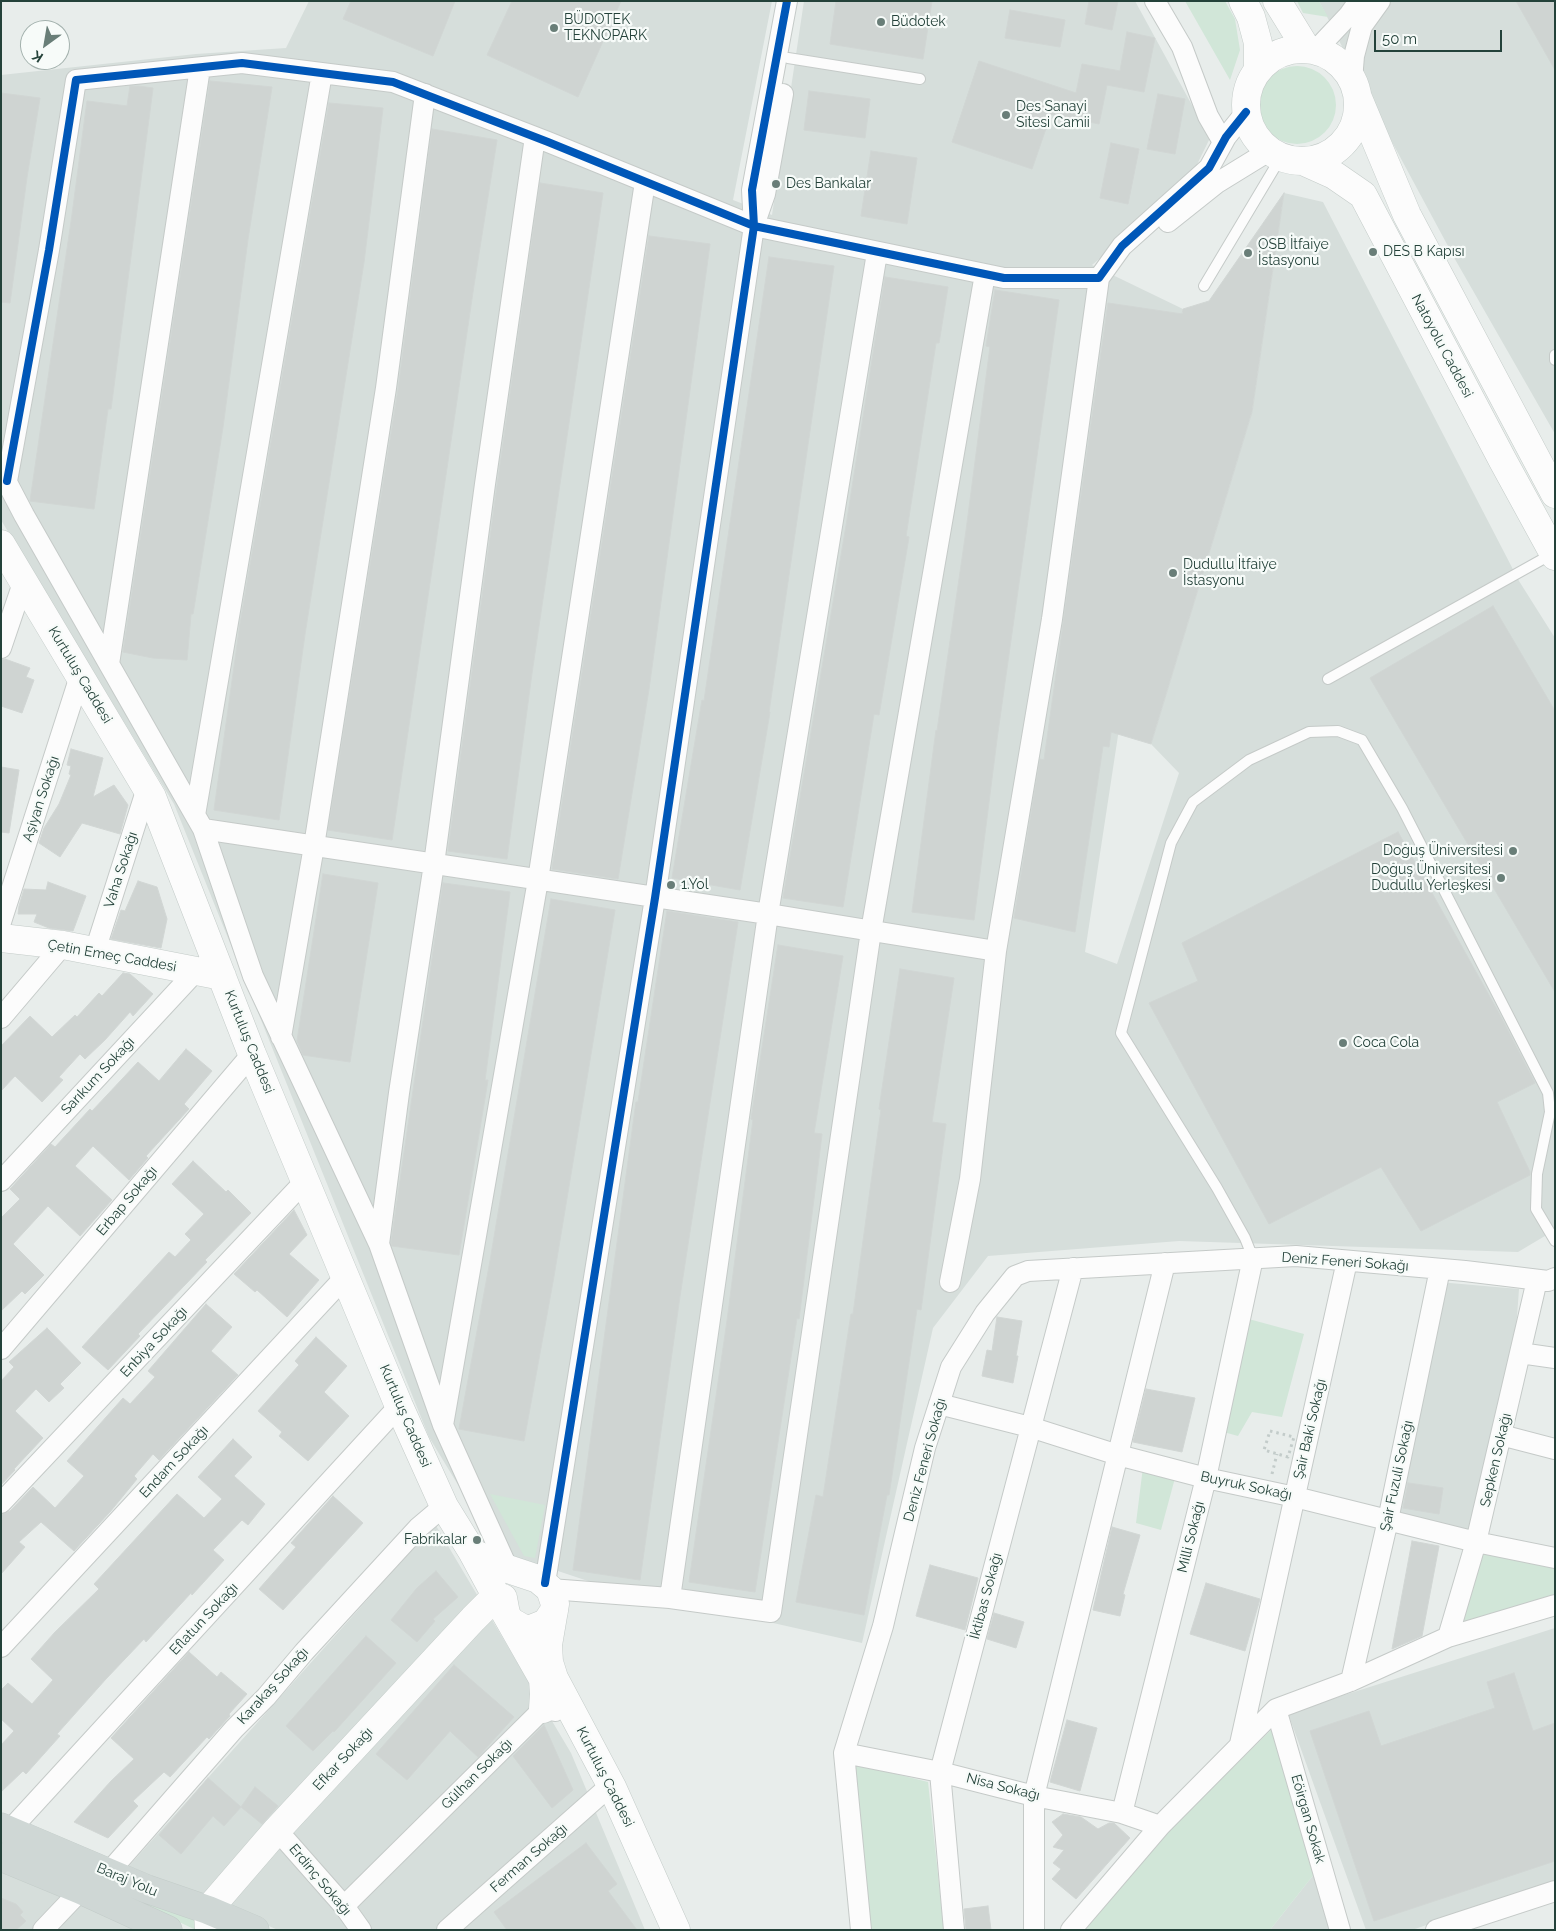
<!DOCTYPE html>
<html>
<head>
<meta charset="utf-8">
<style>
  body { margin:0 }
  #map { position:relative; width:1556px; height:1931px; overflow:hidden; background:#e8edeb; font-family:Raleway,sans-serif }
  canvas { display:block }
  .frame { position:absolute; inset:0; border:2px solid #24423a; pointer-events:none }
  .north { position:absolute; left:20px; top:20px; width:50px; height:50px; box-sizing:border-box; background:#f7fbf9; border:1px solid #a3b1ad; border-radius:50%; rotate:212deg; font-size:14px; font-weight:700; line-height:20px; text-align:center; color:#24423a }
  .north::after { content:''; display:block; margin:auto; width:18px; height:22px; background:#697e78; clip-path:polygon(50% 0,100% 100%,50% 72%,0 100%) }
  .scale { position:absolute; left:1374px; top:30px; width:128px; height:22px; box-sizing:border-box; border:2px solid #24423a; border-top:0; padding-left:6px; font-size:15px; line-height:18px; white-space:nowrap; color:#24423a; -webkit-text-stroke:4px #f7fbf9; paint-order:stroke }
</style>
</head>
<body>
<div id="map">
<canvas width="1556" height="1931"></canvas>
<div class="frame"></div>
<div class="north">K</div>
<div class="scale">50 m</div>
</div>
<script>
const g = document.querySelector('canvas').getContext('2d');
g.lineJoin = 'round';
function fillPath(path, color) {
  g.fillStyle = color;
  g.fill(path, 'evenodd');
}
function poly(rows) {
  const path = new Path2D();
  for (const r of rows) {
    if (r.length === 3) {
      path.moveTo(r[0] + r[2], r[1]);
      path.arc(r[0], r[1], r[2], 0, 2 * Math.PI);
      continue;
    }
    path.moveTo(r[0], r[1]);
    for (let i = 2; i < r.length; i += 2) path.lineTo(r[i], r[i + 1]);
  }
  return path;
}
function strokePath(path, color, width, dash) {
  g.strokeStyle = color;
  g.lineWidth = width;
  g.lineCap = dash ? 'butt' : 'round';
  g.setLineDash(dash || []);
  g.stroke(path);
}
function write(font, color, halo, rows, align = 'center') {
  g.font = font + ' Raleway,sans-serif';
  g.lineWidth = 4.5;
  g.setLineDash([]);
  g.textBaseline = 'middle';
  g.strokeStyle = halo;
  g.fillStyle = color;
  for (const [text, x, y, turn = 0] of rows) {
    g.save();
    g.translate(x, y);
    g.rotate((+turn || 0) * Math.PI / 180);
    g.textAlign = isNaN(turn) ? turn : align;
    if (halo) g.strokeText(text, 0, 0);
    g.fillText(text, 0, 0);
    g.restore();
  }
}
fillPath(poly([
  [309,1,772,1,733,200,772,215,804,1,1135,1,1210,138,1187,185,1092,265,1183,309,1085,952,1117,964,1179,773,1151,744,1252,412,1284,193,1323,202,1519,581,1555,638,1555,1230,1518,1252,1179,1241,988,1256,933,1328,862,1643,591,1582,498,1551,429,1437,174,804,1,520,1,75,196,54,286,48],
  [1319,1,1555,1,1555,434,1456,261,1363,88],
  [1427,1281,1519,1289,1515,1344,1471,1531,1385,1509],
  [435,1524,571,1753,645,1930,278,1930,129,1866],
  [1555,1628,1555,1881,1412,1930,1366,1930,1288,1713],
  [1,1868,147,1930,1,1930],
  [1315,1873,1339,1930,1270,1930]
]), '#d6dedb');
fillPath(poly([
  [1185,1,1225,1,1235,19,1240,50,1230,80],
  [1297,1,1319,1,1328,17,1303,13],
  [1297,105,39],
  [1245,1318,1304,1334,1282,1417,1252,1412,1238,1436,1220,1431],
  [1143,1467,1175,1478,1161,1530,1136,1523],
  [490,1494,545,1505,535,1558,524,1556],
  [1468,1546,1555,1562,1555,1596,1446,1630],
  [1274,1727,1315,1873,1270,1930,1083,1930,1165,1834],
  [848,1762,928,1782,944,1930,865,1930],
  [140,1896,220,1930,196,1930,139,1903]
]), '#d1e6d8');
const building = poly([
  [351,1,455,1,433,56,343,19,351,1],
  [512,1,621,1,578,97,487,55,512,1],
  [836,1,932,1,923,59,830,44,836,1],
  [1089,1,1118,1,1112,30,1085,24,1089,1],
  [1516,1,1555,1,1555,70,1516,1],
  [1010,10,1065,20,1060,47,1005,38,1010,10],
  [1127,32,1155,38,1144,92,1107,85,1099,124,1051,114,1032,169,952,142,979,61,1076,93,1082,64,1120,71,1127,32],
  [210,81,272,87,248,239,223,427,193,614,191,614,187,660,153,658,123,652,210,81],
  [130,86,138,86,153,88,111,409,108,409,94,509,30,501,72,215,87,101,127,106,130,86],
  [809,91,870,99,865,138,804,130,809,91],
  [1,93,40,98,27,177,10,303,1,302,1,93],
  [1158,94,1185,99,1175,154,1147,149,1158,94],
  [329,103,383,108,364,262,305,634,279,820,214,810,240,624,329,103],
  [432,129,497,140,474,285,392,840,328,830,398,390,432,129],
  [1111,143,1139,149,1128,204,1100,198,1111,143],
  [871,151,917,158,907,224,861,216,871,151],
  [540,183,603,193,532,673,507,859,448,851,497,486,540,183],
  [1284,193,1252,412,1151,744,1111,732,1109,747,1103,746,1075,932,1014,918,1040,759,1044,760,1108,303,1182,314,1183,309,1209,301,1284,193],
  [649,236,710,244,649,689,618,879,552,869,649,236],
  [769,257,834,266,769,712,770,712,740,890,672,878,702,700,704,701,769,257],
  [885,277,948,287,939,343,936,343,906,536,909,537,879,715,874,714,843,907,783,898,846,526,885,277],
  [995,290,1059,300,997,739,974,920,912,912,936,730,937,731,966,531,990,347,986,346,995,290],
  [1493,606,1555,711,1555,992,1370,678,1493,606],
  [5,659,30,668,26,677,34,680,22,713,1,706,1,660,5,659],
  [71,749,103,758,93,797,114,785,128,805,120,834,82,823,60,857,39,843,44,828,59,804,71,775,69,774,71,766,67,765,71,749],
  [1,767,19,770,9,833,1,832,1,767],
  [1398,832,1500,1015,1535,1083,1497,1102,1530,1172,1530,1175,1421,1231,1381,1167,1269,1224,1149,1003,1198,981,1182,943,1398,832],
  [323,874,378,883,350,1062,303,1055,297,1041,323,874],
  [138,881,157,887,167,919,161,948,111,939,121,910,125,911,138,881],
  [48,882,86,896,73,931,49,928,34,922,37,914,18,914,19,906,24,889,46,890,48,882],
  [443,883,510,892,485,1080,488,1080,459,1255,392,1246,391,1243,443,883],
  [551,899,615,910,554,1276,524,1441,459,1429,490,1261,551,899],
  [667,911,738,922,680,1296,640,1580,573,1570,636,1102,638,1102,667,911],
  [778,945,843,956,814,1133,822,1134,799,1319,797,1318,755,1592,689,1582,727,1321,753,1120,751,1119,778,945],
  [900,969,954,978,932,1122,946,1124,921,1310,917,1309,889,1495,887,1495,864,1615,796,1602,816,1495,823,1497,851,1314,853,1314,881,1110,879,1109,900,969],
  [123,973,130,974,153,994,133,1016,130,1012,105,1040,85,1059,80,1054,59,1077,63,1080,42,1102,15,1076,1,1091,1,1046,30,1016,52,1037,75,1015,77,1017,99,993,102,996,123,973],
  [186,1049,212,1071,184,1104,189,1109,146,1156,148,1158,129,1180,93,1146,75,1166,112,1200,80,1236,48,1206,13,1244,44,1275,25,1294,22,1291,1,1311,1,1218,20,1199,10,1189,51,1144,55,1147,90,1109,92,1111,138,1062,159,1081,186,1049],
  [193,1161,226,1192,228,1190,251,1213,205,1260,207,1262,138,1334,140,1336,108,1370,82,1347,169,1252,175,1257,191,1240,185,1234,204,1214,172,1184,193,1161],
  [294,1210,307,1235,289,1254,319,1280,287,1317,257,1290,255,1292,234,1274,294,1210],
  [206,1304,232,1327,211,1351,238,1375,159,1460,153,1454,134,1476,137,1479,110,1512,74,1551,41,1522,19,1542,25,1547,1,1574,1,1515,10,1511,33,1487,55,1508,84,1476,67,1461,123,1398,130,1404,155,1377,148,1371,206,1304],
  [997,1317,1022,1321,1016,1356,1018,1356,1013,1383,982,1376,987,1350,992,1351,997,1317],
  [47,1328,81,1363,60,1384,64,1388,49,1402,36,1389,15,1411,43,1438,14,1469,15,1470,1,1485,1,1381,14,1367,9,1362,47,1328],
  [316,1337,347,1366,324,1392,349,1416,308,1461,279,1436,282,1432,258,1411,299,1365,295,1361,316,1337],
  [1146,1389,1195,1398,1182,1452,1133,1442,1146,1389],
  [233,1439,252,1457,234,1476,265,1504,248,1525,242,1520,213,1550,224,1560,192,1595,191,1593,146,1642,144,1639,106,1679,57,1734,60,1736,26,1774,23,1771,1,1792,1,1745,14,1731,1,1719,1,1690,8,1683,32,1704,53,1680,31,1659,55,1632,99,1589,94,1584,177,1494,204,1518,222,1499,198,1477,233,1439],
  [1408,1483,1443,1488,1439,1514,1403,1508,1408,1483],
  [333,1496,363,1523,283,1610,259,1589,296,1547,291,1543,333,1496],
  [1112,1527,1140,1535,1123,1594,1125,1595,1120,1616,1093,1610,1112,1527],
  [1412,1541,1439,1546,1422,1636,1392,1649,1412,1541],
  [930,1565,978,1578,965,1630,916,1616,930,1565],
  [436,1571,458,1597,433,1619,435,1621,417,1642,391,1620,417,1588,436,1571],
  [1206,1583,1260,1599,1245,1651,1190,1634,1206,1583],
  [994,1613,1024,1622,1016,1648,987,1639,994,1613],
  [366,1636,396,1663,334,1732,333,1731,313,1751,286,1726,366,1636],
  [189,1652,217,1677,221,1672,247,1694,229,1714,230,1716,209,1739,207,1737,170,1777,164,1772,133,1801,138,1806,108,1838,74,1822,111,1781,134,1759,111,1738,189,1652],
  [454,1665,514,1717,478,1757,450,1731,407,1780,376,1754,454,1665],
  [1514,1673,1533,1731,1555,1723,1555,1861,1374,1921,1310,1731,1369,1711,1381,1746,1495,1708,1487,1682,1514,1673],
  [1067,1720,1097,1728,1080,1791,1050,1782,1067,1720],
  [544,1725,573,1790,552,1808,513,1756,544,1725],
  [208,1778,241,1807,224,1826,213,1816,181,1854,159,1835,208,1778],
  [255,1787,278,1806,262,1824,241,1807,255,1787],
  [1063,1814,1081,1817,1098,1829,1109,1823,1114,1823,1130,1838,1076,1899,1052,1879,1061,1869,1053,1863,1064,1850,1053,1847,1063,1835,1052,1822,1063,1814],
  [586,1843,617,1884,608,1891,637,1930,507,1930,494,1912,586,1843],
  [1,1898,16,1904,23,1912,20,1915,26,1921,16,1930,1,1930,1,1898],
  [988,1906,991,1930,966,1930,964,1909,988,1906]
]);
fillPath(building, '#cfd4d2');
strokePath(building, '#d1d6d4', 1);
const lane = poly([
  [788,58,920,79],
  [1204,286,1281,157],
  [1555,355,1555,360],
  [1328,679,1552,554],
  [1253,1258,1245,1238,1217,1188,1121,1033,1171,843,1193,802,1249,760,1309,732,1338,731,1362,740,1402,808,1548,1093,1550,1112,1537,1174,1536,1209,1555,1241]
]);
const street = poly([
  [1155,1,1182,47,1208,116,1223,142],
  [1316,50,1349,15,1359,1],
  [1352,80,1354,56,1362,26,1380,1],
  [757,217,765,194,783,94],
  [1168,222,1217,183,1269,151],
  [1,471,24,515,203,829,253,976,379,1244,443,1425,508,1569],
  [7,481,49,250,76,80,242,63,393,82,548,142,754,226,1004,278,1099,278,1122,246,1209,168,1226,137,1246,112],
  [1,648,24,580],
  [109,664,200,68],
  [195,815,322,73],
  [203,829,768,914,996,951],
  [1,922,80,676],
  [95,951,147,788],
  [1,1018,63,945],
  [281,1037,314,846,386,388,425,94],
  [1,1181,196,971],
  [379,1244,399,1093,434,864,485,484,535,137],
  [950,1282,970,1179,996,951,1052,619,1099,278],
  [1,1349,252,1054],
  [1520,1353,1555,1358],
  [939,1404,1030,1427,1118,1455,1206,1478,1295,1497,1476,1542,1555,1558],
  [443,1425,538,880,645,182],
  [1501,1435,1555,1449],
  [1,1503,306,1180],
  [545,1583,655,898,754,226,752,190,787,1],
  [550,1589,670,1598,771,1612,871,931,985,274],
  [670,1598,768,914,877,253],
  [1448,1637,1476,1542,1537,1280],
  [1,1647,346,1276],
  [1351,1681,1388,1520,1440,1269],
  [1276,1709,1340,1930],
  [1240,1744,1347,1261],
  [844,1753,940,1772,1034,1796,1122,1813,1160,1826],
  [1122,1813,1206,1478,1253,1258],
  [277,1830,344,1906,361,1930],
  [9,1831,399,1406],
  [109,1872,234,1729,266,1697,304,1652,418,1528,444,1506],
  [344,1906,543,1709,555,1711],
  [43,1930,81,1890],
  [447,1930,603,1792,612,1787],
  [861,1930,844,1753,883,1626,925,1448,951,1367,985,1313,1015,1276,1028,1271,1296,1256,1465,1271,1548,1281,1555,1278],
  [954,1930,940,1772,1073,1268],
  [1034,1930,1034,1796,1165,1263],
  [1071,1930,1160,1826,1276,1709,1351,1681,1448,1637,1555,1605],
  [1436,1930,1555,1891]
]);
const secondary = poly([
  [1243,1,1251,17,1258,43,1258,69],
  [1277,1,1306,48],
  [1302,105,56],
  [1358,98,1407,215,1555,494],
  [1305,162,1334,175,1363,195,1503,461,1555,556],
  [1,544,152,797,252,1054,399,1406,444,1506,473,1553,506,1614],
  [1,938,63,945,222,976],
  [473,1553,508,1569,538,1579,550,1589,555,1604,548,1645,549,1662,554,1678,612,1787,676,1930],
  [503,1598,506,1614,510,1621,524,1629,531,1629,546,1623,554,1611],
  [510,1621,543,1679,544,1694,543,1709],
  [209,1930,208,1910,277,1830,473,1619,496,1596]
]);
const primary = poly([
  [1,1827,147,1889,208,1910,255,1930],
  [1,1857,81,1890,168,1930]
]);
strokePath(lane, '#c5cac8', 12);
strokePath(street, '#c5cac8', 22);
strokePath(secondary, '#c3cbc8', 29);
strokePath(primary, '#c3ccc9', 29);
strokePath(poly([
  [1270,1431,1294,1437,1288,1457,1264,1450,1270,1431],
  [1272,1474,1277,1454]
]), '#c3ccca', 3, [2.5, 4]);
strokePath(lane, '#fcfcfc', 10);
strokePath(street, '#fcfcfc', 20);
strokePath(secondary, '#fcfcfc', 28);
strokePath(primary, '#cfd7d5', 28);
strokePath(poly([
  [7,481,49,250,76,80,242,63,393,82,548,142,754,226,1004,278,1099,278,1122,246,1209,168,1226,137,1246,112],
  [545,1583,655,898,754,226,752,190,787,1]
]), '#0057b8', 8);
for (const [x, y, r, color] of [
  [881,22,5,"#697e78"],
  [554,28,5,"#697e78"],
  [1006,115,5,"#697e78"],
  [776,184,5,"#697e78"],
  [1373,252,5,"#697e78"],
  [1248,253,5,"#697e78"],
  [1173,573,5,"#697e78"],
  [1513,851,5,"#697e78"],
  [1501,878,5,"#697e78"],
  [671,885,5,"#697e78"],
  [1343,1043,5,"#697e78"],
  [477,1540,5,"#697e78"]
]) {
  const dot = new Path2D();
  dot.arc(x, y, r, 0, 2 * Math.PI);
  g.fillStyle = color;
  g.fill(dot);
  strokePath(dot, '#f7fbf9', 2);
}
write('14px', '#24423a', '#f7fbf9', [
  ["BÜDOTEK",564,20],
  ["TEKNOPARK",564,36],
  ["Büdotek",891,22],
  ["Des Sanayi",1016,107],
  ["Sitesi Camii",1016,123],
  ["Des Bankalar",786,184],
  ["OSB İtfaiye",1258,245],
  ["İstasyonu",1258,261],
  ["DES B Kapısı",1383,252],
  ["Dudullu İtfaiye",1183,565],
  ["İstasyonu",1183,581],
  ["Doğuş Üniversitesi",1503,851,"right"],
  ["Doğuş Üniversitesi",1491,870,"right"],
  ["Dudullu Yerleşkesi",1491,886,"right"],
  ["1.Yol",681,885],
  ["Coca Cola",1353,1043],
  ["Fabrikalar",467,1540,"right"]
], 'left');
write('14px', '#24423a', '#f7fbf9', [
  ["Natoyolu Caddesi",1442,346,62],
  ["Kurtuluş Caddesi",80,675,59],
  ["Aşiyan Sokağı",41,799,-72],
  ["Vaha Sokağı",121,870,-72],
  ["Çetin Emeç Caddesi",112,956,10],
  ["Kurtuluş Caddesi",249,1042,68],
  ["Sarıkum Sokağı",98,1076,-47],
  ["Erbap Sokağı",127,1201,-50],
  ["Deniz Feneri Sokağı",1345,1262,4],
  ["Enbiya Sokağı",154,1342,-47],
  ["Kurtuluş Caddesi",405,1416,67],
  ["Şair Baki Sokağı",1310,1429,-77],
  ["Deniz Feneri Sokağı",925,1460,-75],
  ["Sepken Sokağı",1496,1460,-77],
  ["Endam Sokağı",174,1462,-47],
  ["Şair Fuzuli Sokağı",1397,1476,-78],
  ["Buyruk Sokağı",1246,1486,12],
  ["Milli Sokağı",1191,1537,-76],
  ["İktibas Sokağı",986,1596,-75],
  ["Eflatun Sokağı",204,1619,-47],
  ["Karakaş Sokağı",273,1686,-48],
  ["Efkar Sokağı",343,1759,-47],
  ["Gülhan Sokağı",477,1774,-45],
  ["Kurtuluş Caddesi",605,1777,63],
  ["Nisa Sokağı",1003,1787,14],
  ["Eöirgan Sokak",1308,1819,74],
  ["Ferman Sokağı",529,1858,-41],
  ["Baraj Yolu",127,1880,23],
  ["Erdinç Sokağı",320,1880,50]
]);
</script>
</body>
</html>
